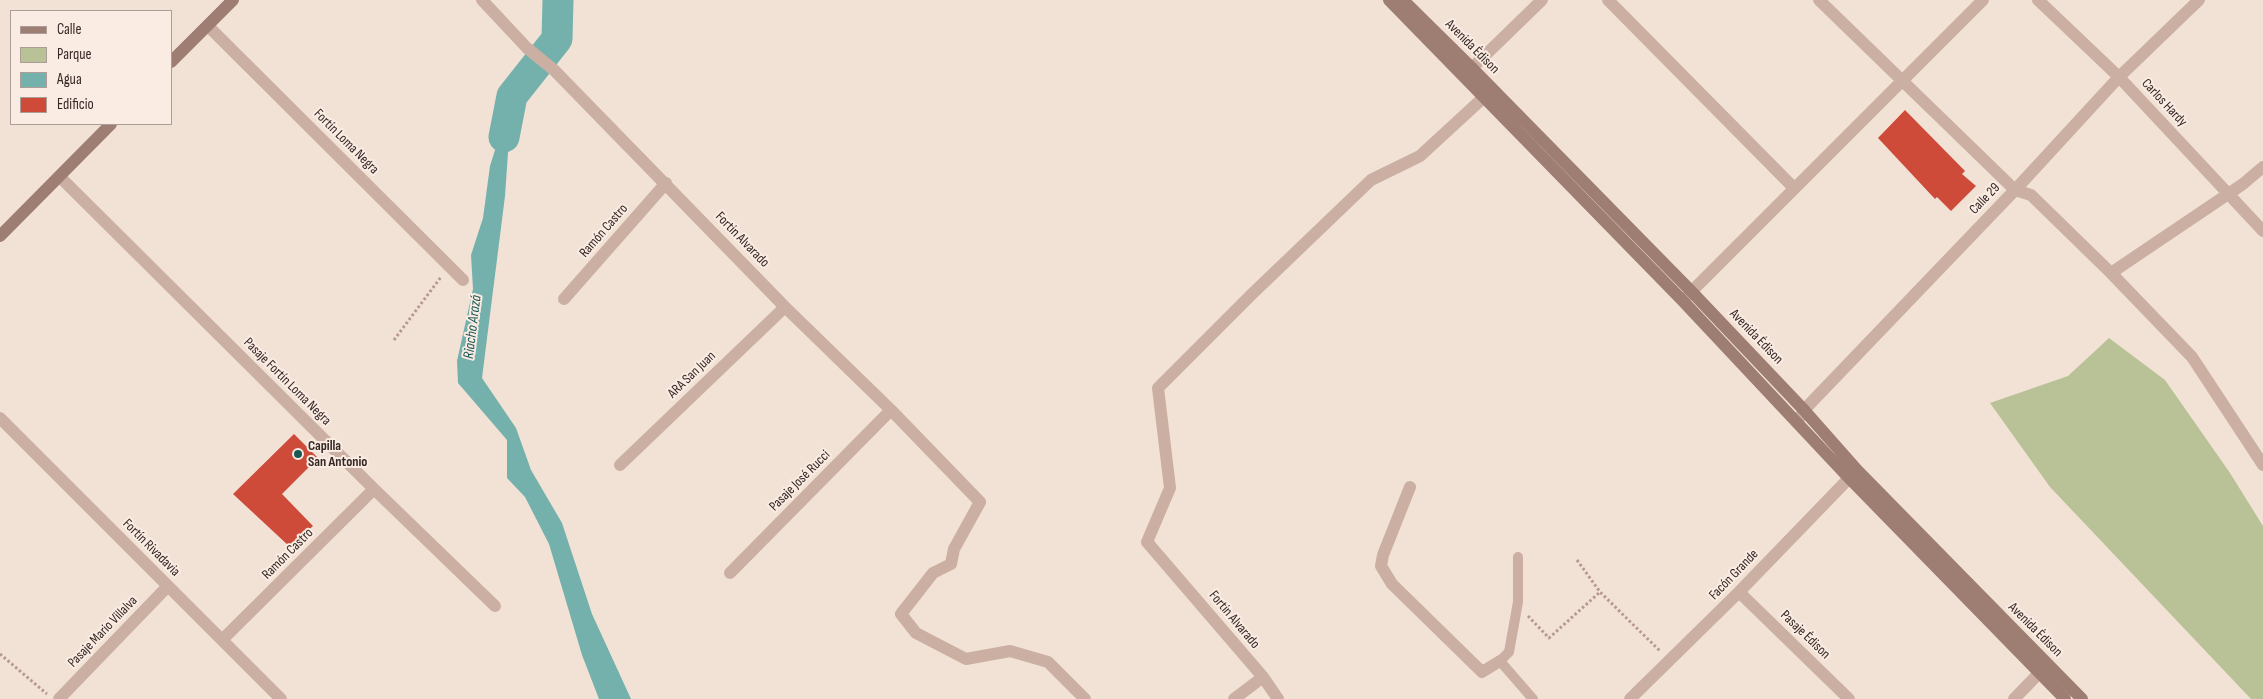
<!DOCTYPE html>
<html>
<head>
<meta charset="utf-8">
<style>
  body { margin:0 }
  #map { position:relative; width:2263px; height:699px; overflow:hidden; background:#f2e2d6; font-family:"Sofia Sans Condensed",sans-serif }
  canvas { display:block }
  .legend { position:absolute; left:10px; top:10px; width:162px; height:115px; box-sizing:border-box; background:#faece3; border:1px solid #ab9e97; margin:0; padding:6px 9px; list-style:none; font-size:15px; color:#352825 }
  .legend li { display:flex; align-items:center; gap:10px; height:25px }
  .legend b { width:25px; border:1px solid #ab9e97 }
</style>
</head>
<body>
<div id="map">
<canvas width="2263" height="699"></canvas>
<ul class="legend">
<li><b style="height:6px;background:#9e7d73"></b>Calle</li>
<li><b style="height:14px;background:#b9c296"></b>Parque</li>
<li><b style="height:14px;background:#74b1ac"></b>Agua</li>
<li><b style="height:14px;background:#ce4a39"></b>Edificio</li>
</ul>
</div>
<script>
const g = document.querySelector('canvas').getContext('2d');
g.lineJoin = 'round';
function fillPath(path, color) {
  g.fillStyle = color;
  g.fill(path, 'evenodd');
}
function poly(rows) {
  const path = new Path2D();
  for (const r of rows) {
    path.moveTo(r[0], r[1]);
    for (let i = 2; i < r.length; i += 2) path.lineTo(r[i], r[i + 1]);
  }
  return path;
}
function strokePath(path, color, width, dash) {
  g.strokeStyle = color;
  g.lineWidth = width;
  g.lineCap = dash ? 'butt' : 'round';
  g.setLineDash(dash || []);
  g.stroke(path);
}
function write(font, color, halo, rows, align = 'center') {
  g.font = font + ' "Sofia Sans Condensed",sans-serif';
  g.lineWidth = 4;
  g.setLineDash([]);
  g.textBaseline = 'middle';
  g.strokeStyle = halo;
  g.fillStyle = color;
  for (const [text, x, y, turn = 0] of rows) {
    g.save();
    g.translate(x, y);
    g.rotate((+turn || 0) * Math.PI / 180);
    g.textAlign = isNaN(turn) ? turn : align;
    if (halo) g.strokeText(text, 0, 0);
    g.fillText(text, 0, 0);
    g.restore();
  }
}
fillPath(poly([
  [2109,338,2165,380,2230,473,2263,526,2263,699,2251,699,2050,487,1990,403,2068,376]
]), '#b9c296');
fillPath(poly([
  [512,96,505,196,482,378,516,428,531,470,562,523,592,614,631,699,599,699,582,655,549,544,525,497,507,478,507,440,458,383,457,361,473,289,471,255,483,218,490,166]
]), '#74b1ac');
strokePath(poly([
  [504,137,512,96,557,39,558,0]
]), '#74b1ac', 31);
fillPath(poly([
  [1905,110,1965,171,1962,174,1976,186,1951,211,1937,197,1935,199,1878,138],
  [294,434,318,458,282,494,313,526,290,547,233,494]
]), '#ce4a39');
strokePath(poly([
  [394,340,441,277],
  [1577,560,1600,592,1660,651],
  [1528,616,1549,638,1600,592],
  [0,654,47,694]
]), '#b7998c', 3, [2.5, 2.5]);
strokePath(poly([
  [1518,557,1518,602,1509,652,1500,661,1533,699]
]), '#cbafa2', 10);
strokePath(poly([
  [482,0,527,48,554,70,785,307,891,410,980,502,954,549,951,564,933,573,901,614,916,633,966,659,1010,651,1048,662,1085,699],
  [1608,0,1794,188],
  [1819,0,2015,190,2031,195,2111,273,2192,357,2263,465],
  [2038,0,2119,77,2263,231],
  [208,26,463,280],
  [60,177,374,489,495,606],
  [2111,273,2243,184,2263,167],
  [564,299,666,183],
  [1684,299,1983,0],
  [0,418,281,699],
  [1799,419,1804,410,2015,190,2119,77,2199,0],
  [620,465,785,307],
  [1410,487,1383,555,1381,566,1392,584,1482,672,1500,661],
  [730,573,891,410],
  [1739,592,1849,699],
  [223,639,374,489],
  [59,699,168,586],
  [1234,699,1263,677],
  [1278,699,1263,677,1147,542,1170,488,1158,388,1252,294,1371,180,1420,156,1483,98,1472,68,1542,0],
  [1630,699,1739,592,1857,470],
  [2014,699,2047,665]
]), '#cbafa2', 12);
strokePath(poly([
  [1389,0,1682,300,1848,477,2065,699],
  [1403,0,1472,68,1691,291,1804,410,1857,470,2082,699],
  [171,62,233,0],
  [0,236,111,124]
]), '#9e7d73', 12);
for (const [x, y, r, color] of [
  [298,454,5,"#185954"]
]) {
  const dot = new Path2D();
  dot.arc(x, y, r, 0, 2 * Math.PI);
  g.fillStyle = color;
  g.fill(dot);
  strokePath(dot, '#faece3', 2);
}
write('14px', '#352825', '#faece3', [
  ["Avenida Édison",1472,47,45],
  ["Carlos Hardy",2164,103,47],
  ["Fortín Loma Negra",346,142,45],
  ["Calle 29",1985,199,-46],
  ["Ramón Castro",604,231,-49],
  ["Fortín Alvarado",742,240,46],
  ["Avenida Édison",1756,337,46],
  ["ARA San Juan",692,375,-44],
  ["Pasaje Fortín Loma Negra",287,382,45],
  ["Pasaje José Rucci",800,481,-45],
  ["Fortín Rivadavia",151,548,45],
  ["Ramón Castro",288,554,-45],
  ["Facón Grande",1734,575,-46],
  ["Fortín Alvarado",1234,620,50],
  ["Avenida Édison",2035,630,45],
  ["Pasaje Mario Villalva",103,632,-46],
  ["Pasaje Édison",1805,635,44]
]);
write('bold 14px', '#352825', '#faece3', [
  ["Capilla",308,446],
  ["San Antonio",308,462]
], 'left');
write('italic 15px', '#185954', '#faece3', [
  ["Riacho Arazá",473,327,-83]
]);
</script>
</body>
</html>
